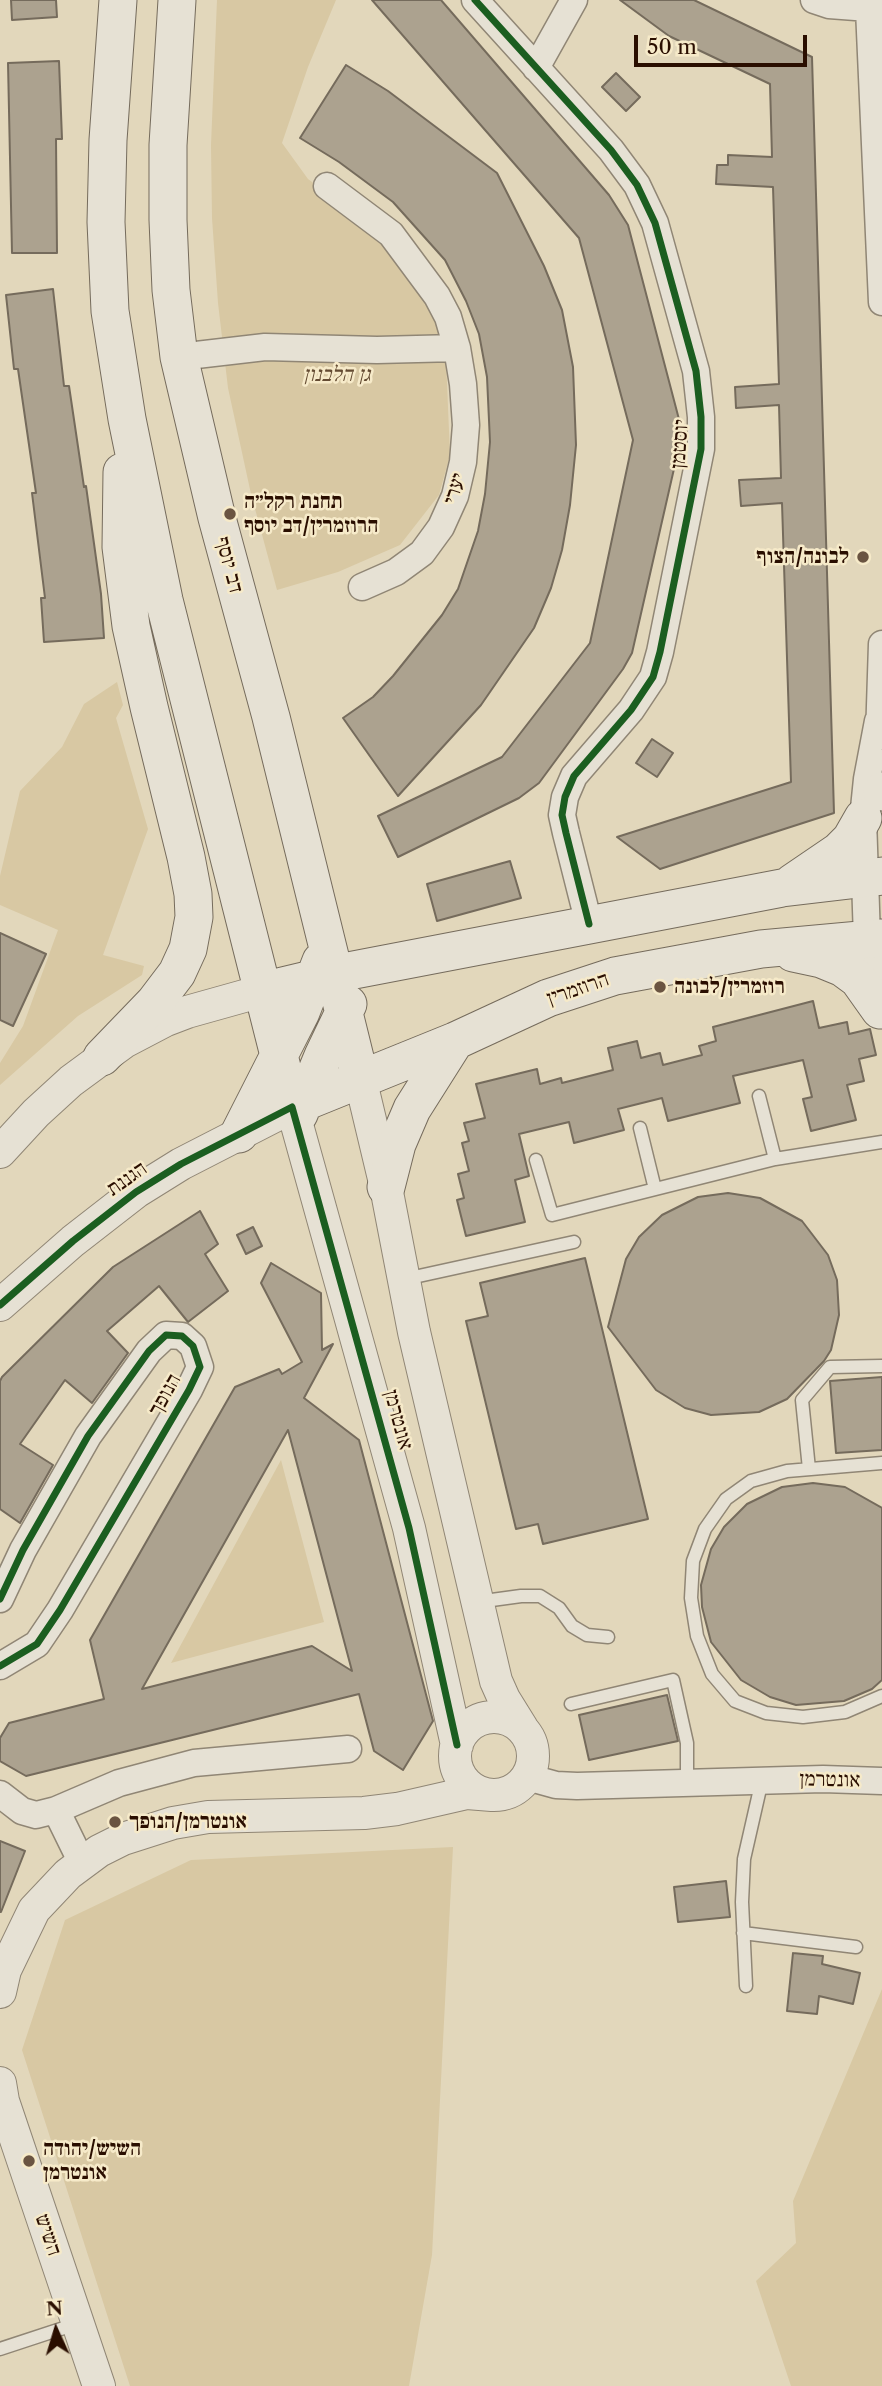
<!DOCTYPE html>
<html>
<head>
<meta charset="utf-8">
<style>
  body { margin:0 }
  #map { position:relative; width:882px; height:2386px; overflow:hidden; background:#e2d7bb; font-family:"Libre Caslon Text",serif }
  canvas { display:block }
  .north { position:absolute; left:21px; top:2295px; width:70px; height:70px; -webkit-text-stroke:5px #f6eac9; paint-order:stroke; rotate:356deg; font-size:19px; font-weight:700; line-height:28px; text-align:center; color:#2a0e00 }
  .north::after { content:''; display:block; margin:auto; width:24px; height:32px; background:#2a0e00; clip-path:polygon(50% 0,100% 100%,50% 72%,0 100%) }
  .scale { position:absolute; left:634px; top:35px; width:173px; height:32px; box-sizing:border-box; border:4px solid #2a0e00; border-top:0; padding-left:9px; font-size:21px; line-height:24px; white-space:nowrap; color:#2a0e00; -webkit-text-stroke:5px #f6eac9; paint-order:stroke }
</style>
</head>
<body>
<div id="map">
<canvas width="882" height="2386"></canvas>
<div class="north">N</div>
<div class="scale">50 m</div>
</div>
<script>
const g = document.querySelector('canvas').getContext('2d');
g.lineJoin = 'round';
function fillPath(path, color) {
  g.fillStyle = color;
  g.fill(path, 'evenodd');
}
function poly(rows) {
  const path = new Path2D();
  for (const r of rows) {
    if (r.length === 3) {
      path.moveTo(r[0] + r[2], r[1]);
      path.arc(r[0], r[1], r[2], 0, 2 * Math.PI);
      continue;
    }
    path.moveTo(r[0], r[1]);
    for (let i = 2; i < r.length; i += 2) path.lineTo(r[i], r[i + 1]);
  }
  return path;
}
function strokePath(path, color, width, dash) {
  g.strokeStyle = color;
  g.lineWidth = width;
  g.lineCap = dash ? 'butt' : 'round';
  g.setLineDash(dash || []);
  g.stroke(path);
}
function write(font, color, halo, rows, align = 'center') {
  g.font = font + ' "Libre Caslon Text","Frank Ruhl Libre",serif';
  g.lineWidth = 5;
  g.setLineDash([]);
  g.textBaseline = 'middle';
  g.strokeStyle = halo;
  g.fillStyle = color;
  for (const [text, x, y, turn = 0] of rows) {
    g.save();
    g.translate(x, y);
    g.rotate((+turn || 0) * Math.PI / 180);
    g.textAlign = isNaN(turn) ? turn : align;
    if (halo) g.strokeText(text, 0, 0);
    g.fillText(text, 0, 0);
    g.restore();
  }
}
fillPath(poly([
  [217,0,336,0,308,67,282,143,308,179,386,237,429,300,446,359,450,455,439,495,400,545,338,572,277,590,251,494,228,388,218,303,212,218,211,145],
  [117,682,123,705,116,718,148,829,103,955,144,966,142,975,78,1016,0,1085,0,1063,23,1026,58,930,0,905,0,876,20,791,62,747,84,704],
  [281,1460,324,1622,171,1663],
  [453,1847,432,2255,409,2386,130,2386,22,2050,65,1920,191,1860],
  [882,1989,882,2386,791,2386,756,2281,796,2243,793,2201]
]), '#d8c8a3');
const building = poly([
  [11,0,56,0,57,17,12,20,11,0],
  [372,0,441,0,609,195,628,225,681,427,676,460,632,653,623,669,539,783,519,798,398,857,378,816,502,757,590,643,633,440,579,238,372,0],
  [620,0,694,0,812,57,834,813,660,869,617,837,791,782,782,503,741,506,739,480,781,478,779,405,736,408,735,387,779,384,773,187,716,184,717,165,728,165,728,155,772,157,770,84,669,36,620,0],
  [59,61,62,139,56,139,57,253,12,253,8,63,59,61],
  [346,65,388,91,497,173,544,266,562,310,573,367,576,445,570,505,562,550,551,588,534,628,481,705,398,796,343,718,373,697,393,676,442,615,458,589,478,531,485,494,490,442,487,377,479,334,466,301,445,260,393,202,339,162,300,138,346,65],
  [616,73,640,97,626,111,602,87,616,73],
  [53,289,64,386,69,386,84,487,86,486,101,594,104,638,44,642,41,598,45,598,32,493,36,493,18,369,14,369,6,295,53,289],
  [652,739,673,753,657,777,636,763,652,739],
  [510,861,521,898,437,921,427,884,510,861],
  [0,933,46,954,13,1026,0,1020,0,933],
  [813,1001,819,1028,847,1022,849,1034,870,1029,876,1055,859,1059,864,1081,847,1085,856,1120,811,1131,803,1099,812,1097,803,1060,733,1076,740,1103,668,1121,662,1098,618,1109,624,1130,574,1143,569,1122,519,1134,529,1176,515,1180,525,1222,466,1236,457,1200,464,1198,458,1174,469,1171,462,1143,469,1141,464,1123,485,1118,476,1084,537,1069,540,1084,561,1078,562,1083,613,1070,608,1048,637,1041,641,1058,660,1053,663,1065,702,1055,699,1046,716,1041,713,1027,813,1001],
  [728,1193,760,1198,802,1221,828,1255,837,1280,839,1315,831,1350,824,1361,787,1399,759,1412,711,1415,685,1408,656,1390,608,1327,626,1259,639,1237,662,1215,698,1197,728,1193],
  [200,1211,218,1244,205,1254,228,1291,188,1322,159,1286,107,1331,128,1353,92,1403,65,1380,20,1444,53,1465,20,1523,0,1509,0,1381,2,1377,113,1267,200,1211],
  [253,1227,262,1246,246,1254,237,1235,253,1227],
  [585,1258,648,1519,543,1544,538,1524,516,1529,466,1321,488,1316,480,1283,585,1258],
  [271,1263,321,1293,322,1350,333,1344,304,1398,359,1440,433,1721,403,1770,374,1751,359,1694,26,1776,0,1761,0,1738,9,1723,104,1699,90,1640,235,1387,279,1369,282,1374,302,1362,261,1283,271,1263],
  [288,1430,352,1671,312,1646,142,1689,288,1430],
  [882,1377,882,1450,836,1453,830,1381,882,1377],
  [813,1483,845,1487,882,1508,882,1680,872,1689,844,1701,796,1705,770,1697,741,1680,711,1642,702,1607,701,1585,711,1549,724,1527,747,1504,782,1487,813,1483],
  [667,1695,678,1741,589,1760,579,1715,667,1695],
  [0,1841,25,1851,1,1912,0,1912,0,1841],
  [726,1881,730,1917,678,1922,674,1887,726,1881],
  [793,1953,823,1956,822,1964,860,1973,853,2004,819,1996,817,2014,787,2011,793,1953]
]);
fillPath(building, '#aca28f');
strokePath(building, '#756b5c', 2);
const service = poly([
  [759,1096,775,1159],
  [640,1128,655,1189],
  [536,1160,552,1215,775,1159,882,1142],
  [405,1279,574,1242],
  [882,1463,787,1471,751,1481,726,1499,705,1529,693,1561,691,1598,697,1636,712,1674,735,1701,766,1713,803,1717,845,1712,882,1696],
  [809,1469,802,1400,830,1367,882,1366],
  [477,1602,521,1596,540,1596,559,1608,572,1626,587,1635,608,1637],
  [571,1704,673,1680,687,1743,687,1782],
  [743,1933,856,1947],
  [746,1986,742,1902,744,1859,762,1780],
  [0,2349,76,2324]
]);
const minor = poly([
  [475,0,611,150,637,185,655,223,696,371,701,417,701,449,660,652,653,677,631,710,574,776,565,797,562,815,566,833,589,924],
  [814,0,829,5,882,9],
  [869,9,882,302],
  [536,68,574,0],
  [327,186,391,234,437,296,448,317,457,348,463,384,466,425,463,462,455,496,441,527,422,553,396,572,362,587],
  [179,357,265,347,377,350,457,348],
  [879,737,882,644],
  [878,1000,867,939,863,818,867,779,878,721],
  [0,1599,23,1550,88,1436,149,1351,166,1335,182,1336,193,1346,200,1367,189,1390,60,1610,37,1644,0,1666],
  [527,1777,556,1785,577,1786,823,1779,882,1781],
  [0,1794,22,1811,36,1815,56,1810,119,1783,194,1763,348,1749],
  [56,1810,82,1863]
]);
const tertiary = poly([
  [360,1078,386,1187,414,1332,496,1681,504,1699,522,1728],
  [0,1152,36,1113,71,1081,124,1042,166,1020,187,1012,262,991],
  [0,1305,73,1241,136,1192,181,1164,292,1107,409,1528,457,1745],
  [494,1756,39],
  [0,1992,5,1970,34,1910,68,1874,99,1851,123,1839,173,1823,208,1817,364,1813,397,1809,467,1793,492,1795],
  [0,2083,3,2101,99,2386]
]);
const secondary = poly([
  [118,0,108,140,106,222,110,311,127,419,164,600,292,1107,455,1041,548,998,615,976,761,949,882,938],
  [177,0,168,145,168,220,171,290,179,357,217,518,271,717,360,1078],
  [882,791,882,792],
  [792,883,839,851,851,839,863,818],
  [793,953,821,959,843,968,858,979,880,1010],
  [262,991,333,974,782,888,882,876],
  [102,1057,155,1002,177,973,188,949,194,917,193,894,186,857,149,707,131,626,121,547,122,472],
  [299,1114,323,1056,348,1004],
  [239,1134,301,1012,321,961],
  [386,1187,397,1144,412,1109,455,1041]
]);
strokePath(service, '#908675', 15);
strokePath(minor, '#908675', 29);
strokePath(tertiary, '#908675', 34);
strokePath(secondary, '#756b5c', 39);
strokePath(service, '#e6e1d4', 12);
strokePath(minor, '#e6e1d4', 26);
strokePath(tertiary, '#e6e1d4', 32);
strokePath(secondary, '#e6e1d4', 37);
strokePath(poly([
  [475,0,611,150,637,185,655,223,696,371,701,417,701,449,660,652,653,677,631,710,574,776,565,797,562,815,566,833,589,924],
  [0,1305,73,1241,136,1192,181,1164,292,1107,409,1528,457,1745],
  [0,1599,23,1550,88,1436,149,1351,166,1335,182,1336,193,1346,200,1367,189,1390,60,1610,37,1644,0,1666]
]), '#1b5e20', 7);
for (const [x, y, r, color] of [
  [230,514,7,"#6a5441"],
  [863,557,7,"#6a5441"],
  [660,987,7,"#6a5441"],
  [115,1822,7,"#6a5441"],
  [29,2161,7,"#6a5441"]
]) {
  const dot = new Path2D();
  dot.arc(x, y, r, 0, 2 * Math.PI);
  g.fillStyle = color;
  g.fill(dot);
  strokePath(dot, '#f6eac9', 2.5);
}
write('italic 21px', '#644b32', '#f6eac9', [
  ["גן הלבנון",337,375]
]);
write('21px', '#2a0e00', '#f6eac9', [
  ["יוסטמן",680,444,-86],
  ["יערי",455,489,-72],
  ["דב יוסף",229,565,75],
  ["הרוזמרין",578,989,-19],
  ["הגננת",127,1179,-35],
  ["הנופך",165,1395,-61],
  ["אונטרמן",398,1420,75],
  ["אונטרמן",830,1780,1],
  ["השיש",48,2235,71]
]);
write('bold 21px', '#2a0e00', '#f6eac9', [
  ["תחנת רקל״ה",244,502],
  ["הרוזמרין/דב יוסף",244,526],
  ["לבונה/הצוף",849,557,"right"],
  ["רוזמרין/לבונה",674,987],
  ["אונטרמן/הנופך",129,1822],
  ["השיש/יהודה",43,2149],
  ["אונטרמן",43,2173]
], 'left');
</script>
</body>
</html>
